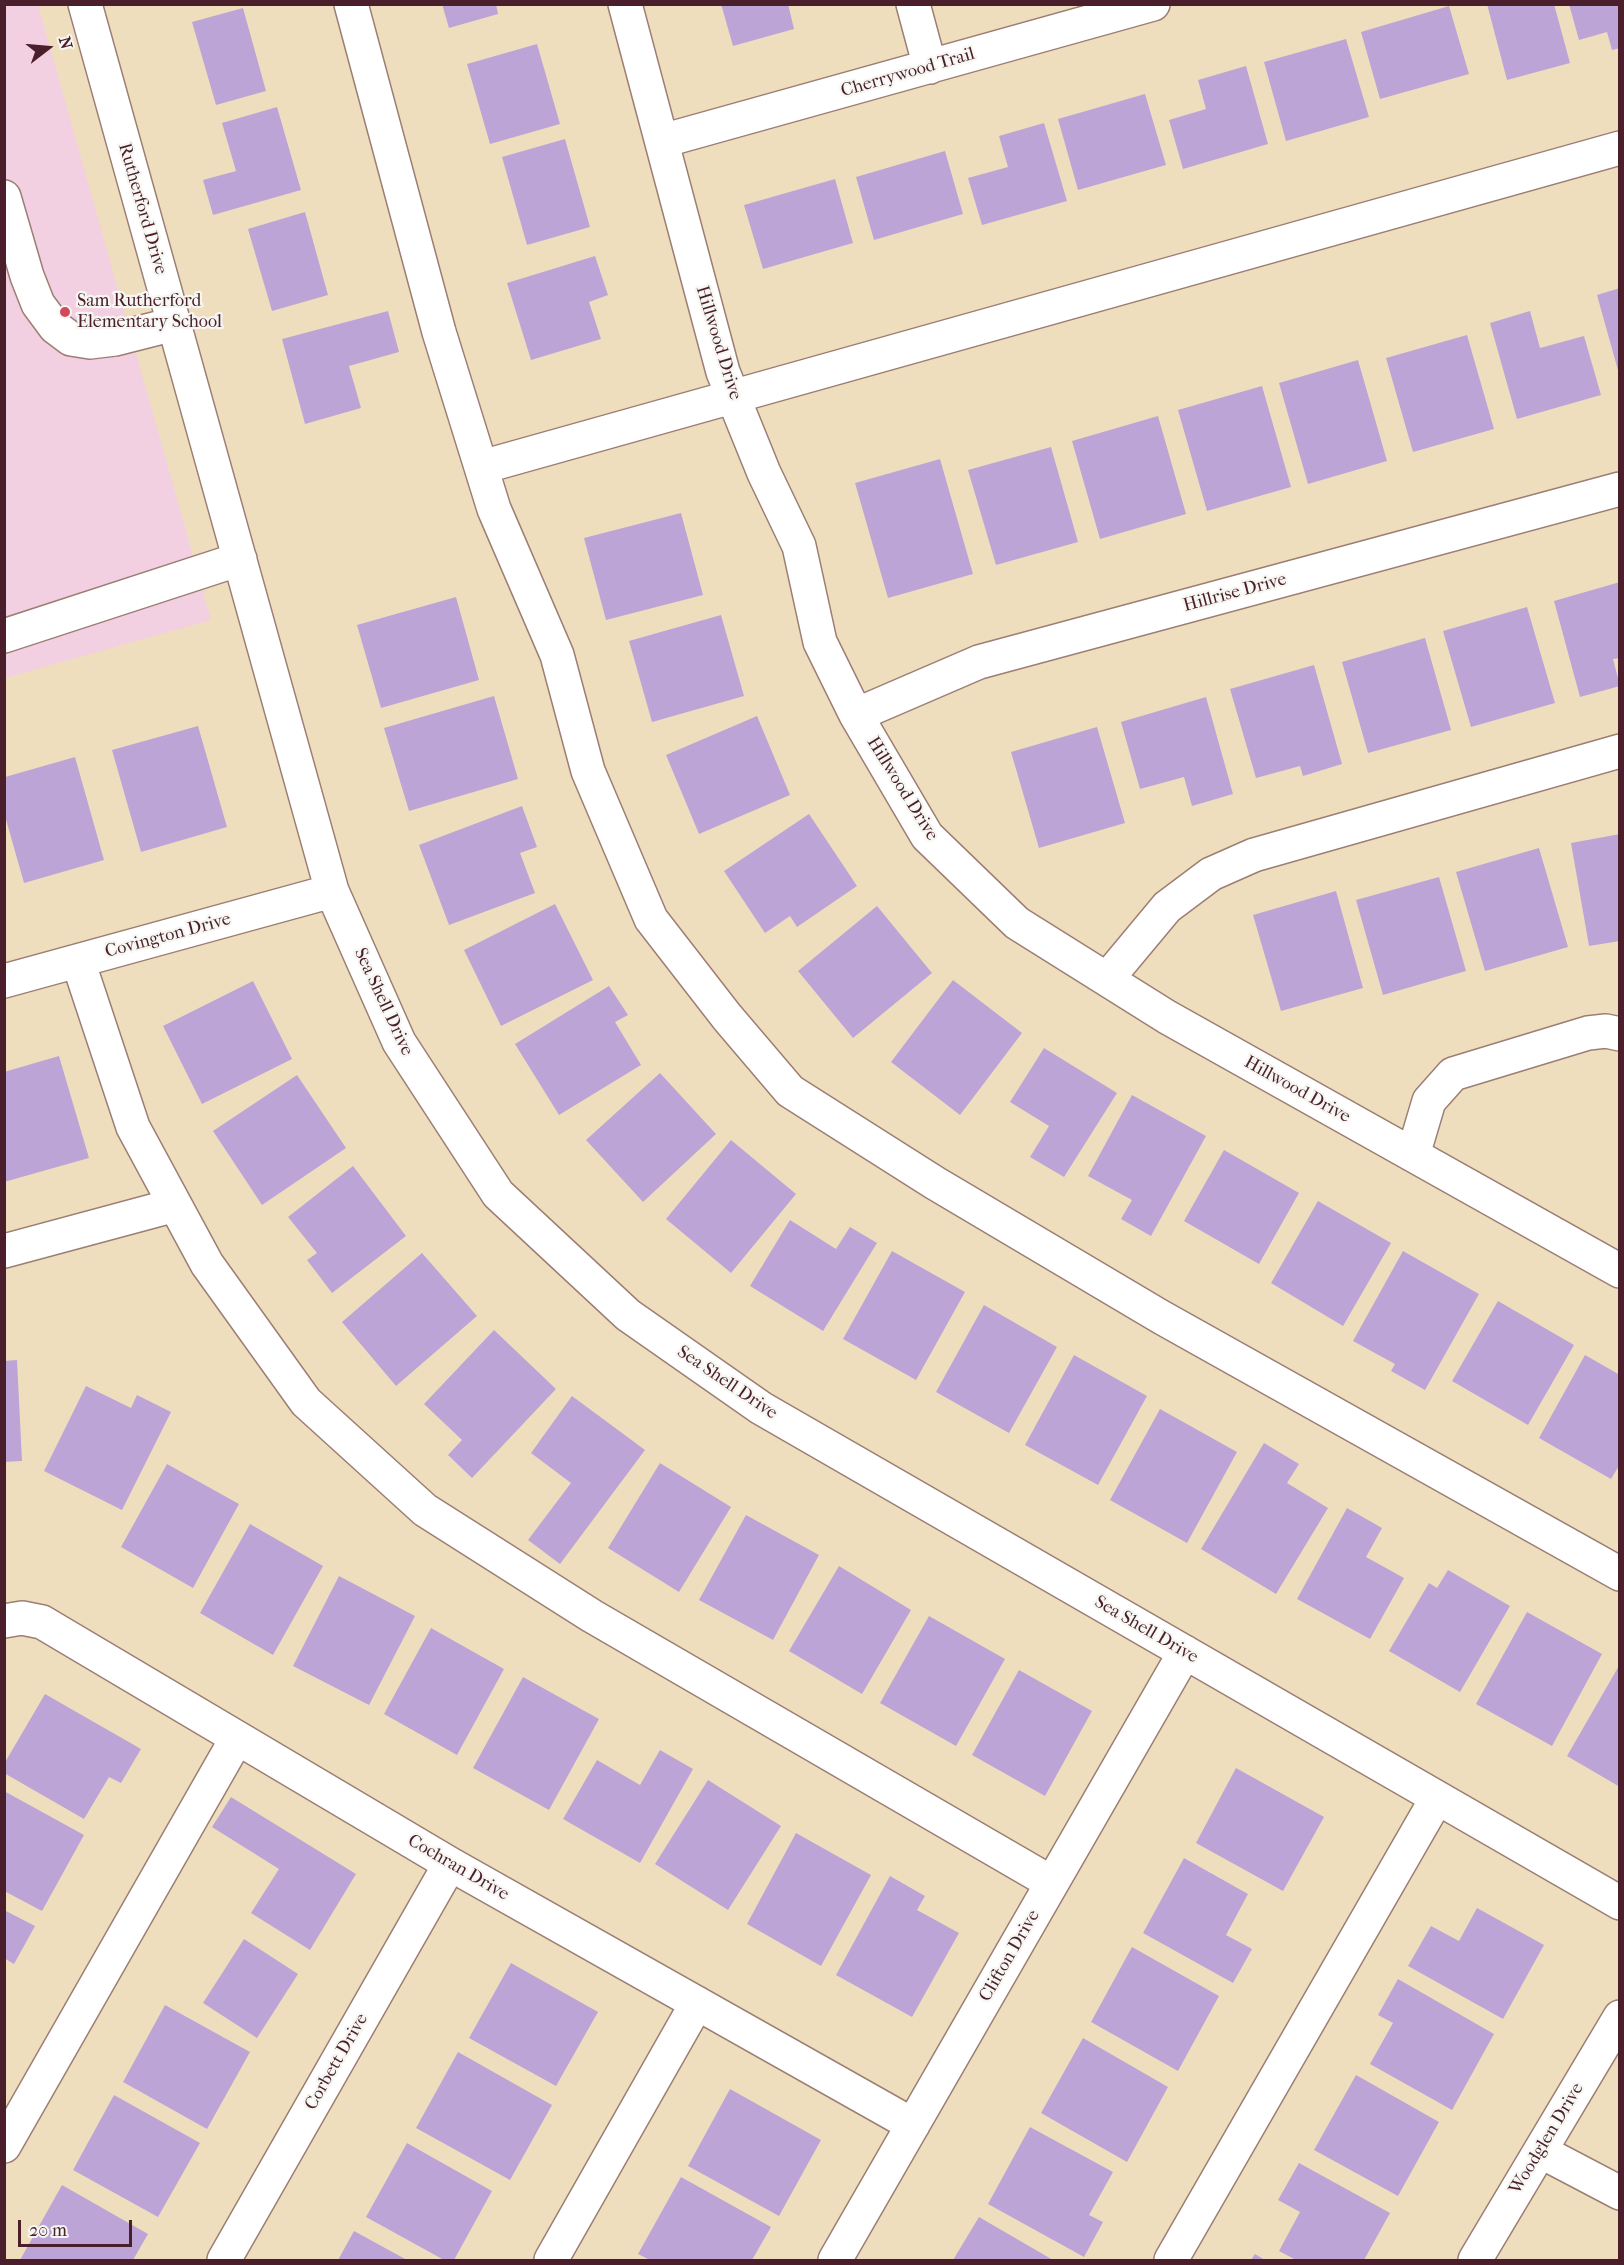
<!DOCTYPE html>
<html>
<head>
<meta charset="utf-8">
<style>
  body { margin:0 }
  #map { position:relative; width:1624px; height:2265px; overflow:hidden; background:#efdebd; font-family:"IM FELL French Canon",serif }
  canvas { display:block }
  .frame { position:absolute; inset:0; border:6px solid #4a1f2b; pointer-events:none }
  .north { position:absolute; left:18px; top:18px; width:60px; height:60px; -webkit-text-stroke:4px #f6f6f2; paint-order:stroke; rotate:74deg; font-size:16px; font-weight:700; line-height:24px; text-align:center; color:#4a1f2b }
  .north::after { content:''; display:block; margin:auto; width:21px; height:27px; background:#4a1f2b; clip-path:polygon(50% 0,100% 100%,50% 72%,0 100%) }
  .scale { position:absolute; left:18px; top:2220px; width:114px; height:27px; box-sizing:border-box; border:3px solid #4a1f2b; border-top:0; padding-left:8px; font-size:18px; line-height:21px; white-space:nowrap; color:#4a1f2b; -webkit-text-stroke:4px #f6f6f2; paint-order:stroke }
</style>
</head>
<body>
<div id="map">
<canvas width="1624" height="2265"></canvas>
<div class="frame"></div>
<div class="north">N</div>
<div class="scale">20 m</div>
</div>
<script>
const g = document.querySelector('canvas').getContext('2d');
g.lineJoin = 'round';
function fillPath(path, color) {
  g.fillStyle = color;
  g.fill(path, 'evenodd');
}
function poly(rows) {
  const path = new Path2D();
  for (const r of rows) {
    path.moveTo(r[0], r[1]);
    for (let i = 2; i < r.length; i += 2) path.lineTo(r[i], r[i + 1]);
  }
  return path;
}
function strokePath(path, color, width, dash) {
  g.strokeStyle = color;
  g.lineWidth = width;
  g.lineCap = dash ? 'butt' : 'round';
  g.setLineDash(dash || []);
  g.stroke(path);
}
function write(font, color, halo, rows, align = 'center') {
  g.font = font + ' "IM FELL French Canon",serif';
  g.lineWidth = 4.5;
  g.setLineDash([]);
  g.textBaseline = 'middle';
  g.strokeStyle = halo;
  g.fillStyle = color;
  for (const [text, x, y, turn = 0] of rows) {
    g.save();
    g.translate(x, y);
    g.rotate((+turn || 0) * Math.PI / 180);
    g.textAlign = isNaN(turn) ? turn : align;
    if (halo) g.strokeText(text, 0, 0);
    g.fillText(text, 0, 0);
    g.restore();
  }
}
fillPath(poly([
  [5,5,38,5,211,620,5,678]
]), '#f2cfe1');
fillPath(poly([
  [442,4,496,4,498,14,449,28],
  [721,4,788,4,794,29,733,46],
  [1487,4,1554,4,1570,63,1507,80],
  [1569,4,1620,4,1620,48,1612,50,1607,32,1579,40],
  [1449,6,1469,74,1380,99,1361,32],
  [243,8,266,91,216,105,192,22],
  [1346,39,1369,117,1286,141,1264,62],
  [537,44,560,124,490,144,467,64],
  [1246,66,1268,144,1183,169,1169,120,1206,109,1198,80],
  [1145,94,1166,165,1078,190,1058,119],
  [277,107,301,190,213,215,203,180,236,171,222,123],
  [1044,123,1067,201,982,225,968,178,1008,167,999,136],
  [565,139,590,227,527,245,502,157],
  [945,151,963,214,874,240,856,177],
  [835,179,853,243,763,269,744,205],
  [305,212,328,295,272,311,248,229],
  [595,256,608,295,589,302,601,339,531,360,507,283],
  [1620,288,1620,374,1619,374,1597,295],
  [388,311,399,352,349,366,361,408,305,424,282,339],
  [1530,311,1540,348,1584,336,1601,395,1517,419,1490,323],
  [1467,335,1494,429,1413,452,1386,358],
  [1358,360,1387,461,1308,484,1279,383],
  [1262,386,1291,487,1207,511,1178,410],
  [1158,416,1186,514,1100,539,1072,441],
  [1051,447,1078,542,996,565,968,470],
  [940,459,973,574,888,598,855,483],
  [681,513,703,595,606,620,584,538],
  [1620,582,1620,658,1613,659,1620,686,1580,697,1554,601],
  [456,597,479,680,381,708,357,625],
  [1527,607,1555,703,1471,727,1443,631],
  [721,615,744,696,652,722,629,641],
  [1425,638,1451,730,1368,753,1342,662],
  [1314,665,1342,764,1303,776,1300,766,1256,778,1230,689],
  [494,696,518,779,409,811,384,728],
  [1206,697,1233,794,1192,806,1184,777,1140,789,1121,722],
  [757,716,790,795,699,834,666,755],
  [198,726,227,827,141,852,112,750],
  [1097,727,1125,823,1039,848,1011,752],
  [75,757,104,860,24,883,5,816,5,777],
  [522,806,537,847,520,853,535,893,449,925,419,845],
  [809,814,857,886,797,927,790,916,765,933,724,871],
  [1620,834,1620,941,1589,946,1571,843],
  [1539,848,1568,947,1485,971,1456,872],
  [1439,877,1466,971,1383,995,1356,900],
  [1336,891,1363,988,1281,1011,1253,915],
  [555,904,593,980,501,1026,464,950],
  [877,906,932,973,853,1038,798,971],
  [953,980,1022,1033,960,1115,891,1062],
  [253,981,292,1059,202,1104,163,1026],
  [609,986,628,1015,615,1022,641,1065,559,1115,515,1044],
  [1044,1048,1117,1093,1064,1177,1030,1157,1049,1126,1010,1102],
  [59,1056,89,1158,4,1182,4,1072],
  [660,1073,716,1134,643,1202,586,1140],
  [297,1075,346,1148,262,1205,213,1131],
  [1132,1095,1206,1136,1151,1236,1121,1219,1132,1200,1088,1176],
  [731,1140,796,1194,731,1273,666,1219],
  [1224,1150,1299,1193,1259,1264,1184,1221],
  [353,1166,406,1236,332,1293,307,1260,317,1253,288,1217],
  [1318,1201,1391,1243,1343,1326,1271,1283],
  [790,1220,836,1249,850,1227,877,1243,823,1331,750,1286],
  [892,1251,965,1292,916,1380,843,1339],
  [1403,1251,1479,1294,1425,1390,1391,1371,1395,1364,1353,1341],
  [422,1253,477,1316,396,1386,342,1322],
  [1498,1301,1574,1345,1528,1425,1452,1381],
  [984,1305,1057,1347,1009,1433,936,1392],
  [494,1330,556,1389,472,1478,448,1455,462,1440,424,1404],
  [1074,1355,1147,1396,1098,1485,1025,1445],
  [1585,1355,1620,1375,1620,1464,1611,1479,1539,1438],
  [17,1360,22,1461,4,1462,4,1361],
  [86,1386,131,1408,137,1395,171,1412,122,1510,44,1471],
  [572,1396,645,1450,560,1564,528,1540,571,1483,531,1453],
  [1160,1409,1237,1452,1187,1543,1110,1500],
  [1264,1443,1299,1464,1287,1483,1328,1508,1276,1594,1201,1549],
  [660,1463,731,1507,679,1592,608,1548],
  [167,1464,239,1504,193,1588,121,1547],
  [1347,1508,1382,1528,1366,1557,1404,1578,1370,1639,1297,1599],
  [746,1515,819,1555,773,1640,699,1600],
  [250,1524,323,1566,273,1655,200,1613],
  [839,1566,911,1610,862,1694,789,1651],
  [1448,1570,1510,1606,1460,1692,1389,1651,1429,1583,1437,1588],
  [339,1576,415,1616,369,1705,293,1666],
  [1527,1612,1602,1654,1552,1746,1476,1704],
  [929,1616,1005,1659,956,1746,880,1703],
  [431,1628,504,1669,457,1755,384,1714],
  [1620,1664,1620,1787,1567,1756],
  [1019,1670,1092,1711,1045,1796,972,1755],
  [523,1677,599,1719,549,1810,473,1768],
  [45,1694,141,1749,121,1783,109,1777,84,1819,4,1773,4,1764],
  [660,1750,693,1769,640,1863,563,1819,597,1760,640,1785],
  [1236,1768,1324,1817,1283,1891,1196,1843],
  [708,1780,781,1826,728,1910,655,1864],
  [4,1791,84,1835,42,1911,4,1891],
  [231,1797,356,1874,310,1950,251,1913,279,1869,212,1827],
  [796,1833,871,1875,821,1966,747,1924],
  [1184,1858,1248,1894,1226,1935,1252,1949,1233,1983,1143,1933],
  [890,1876,925,1896,917,1910,959,1933,912,2017,836,1975],
  [1477,1908,1544,1945,1503,2019,1408,1966,1431,1926,1459,1941],
  [4,1910,35,1926,14,1964,4,1958],
  [244,1939,298,1974,257,2038,203,2003],
  [1132,1947,1219,1996,1178,2071,1091,2022],
  [511,1963,598,2012,556,2086,469,2038],
  [1398,1979,1494,2034,1452,2110,1370,2064,1393,2023,1378,2015],
  [165,2005,250,2052,207,2129,123,2082],
  [1083,2038,1168,2087,1127,2162,1041,2113],
  [458,2052,552,2105,510,2180,416,2128],
  [1356,2075,1439,2122,1398,2196,1314,2150],
  [730,2089,821,2140,779,2216,688,2166],
  [114,2095,200,2143,158,2217,73,2170],
  [1030,2127,1113,2172,1089,2215,1103,2222,1084,2257,988,2204],
  [407,2143,492,2191,454,2260,444,2260,366,2217],
  [1299,2163,1390,2213,1364,2260,1296,2260,1279,2251,1300,2212,1278,2200],
  [681,2177,771,2227,752,2260,650,2260,638,2254],
  [62,2185,148,2234,133,2260,20,2260],
  [979,2217,1053,2260,953,2260],
  [354,2231,407,2260,338,2260],
  [1255,2254,1265,2260,1251,2260]
]), '#bda4d7');
const minor = poly([
  [85,4,332,891,399,1042,498,1194,628,1315,761,1408,1620,1903],
  [351,4,439,332,494,509,557,655,588,771,651,919,727,1017,790,1091,935,1183,1161,1317,1620,1574],
  [625,4,723,372,764,473,799,546,820,642,856,715,927,836,1017,923,1167,1017,1620,1271],
  [913,4,930,67],
  [662,141,1153,4],
  [4,197,27,276,38,304,55,327,71,339,90,342,115,339,174,324],
  [482,467,1620,148],
  [4,636,240,559],
  [856,715,979,662,1620,489],
  [78,961,133,1127,207,1264,306,1402,425,1510,592,1616,1052,1883],
  [1107,979,1167,907,1211,874,1254,855,1620,751],
  [4,981,332,891],
  [1413,1155,1429,1101,1453,1074,1588,1033,1606,1031,1620,1034],
  [4,1251,175,1205],
  [4,1621,22,1618,42,1622,450,1864,913,2125],
  [4,2146,237,1738],
  [1540,2151,1620,2193],
  [224,2260,450,1864],
  [551,2260,697,2003],
  [835,2260,1185,1652],
  [1171,2260,1437,1798],
  [1475,2260,1620,2017]
]);
strokePath(minor, '#9c7e74', 36);
strokePath(minor, '#fff', 33);
for (const [x, y, r, color] of [
  [65,312,6,"#d1495b"]
]) {
  const dot = new Path2D();
  dot.arc(x, y, r, 0, 2 * Math.PI);
  g.fillStyle = color;
  g.fill(dot);
  strokePath(dot, '#f6f6f2', 2);
}
write('18px', '#4a1f2b', '#f6f6f2', [
  ["Cherrywood Trail",908,73,-16],
  ["Rutherford Drive",142,209,74],
  ["Hillwood Drive",718,343,73],
  ["Hillrise Drive",1235,593,-15],
  ["Hillwood Drive",902,789,58],
  ["Covington Drive",168,936,-15],
  ["Sea Shell Drive",383,1002,65],
  ["Hillwood Drive",1297,1090,29],
  ["Sea Shell Drive",727,1383,34],
  ["Sea Shell Drive",1146,1630,30],
  ["Cochran Drive",458,1868,30],
  ["Clifton Drive",1010,1956,-60],
  ["Corbett Drive",337,2062,-60],
  ["Woodglen Drive",1547,2139,-59]
]);
write('18px', '#4a1f2b', '#f6f6f2', [
  ["Sam Rutherford",77,302],
  ["Elementary School",77,323]
], 'left');
</script>
</body>
</html>
